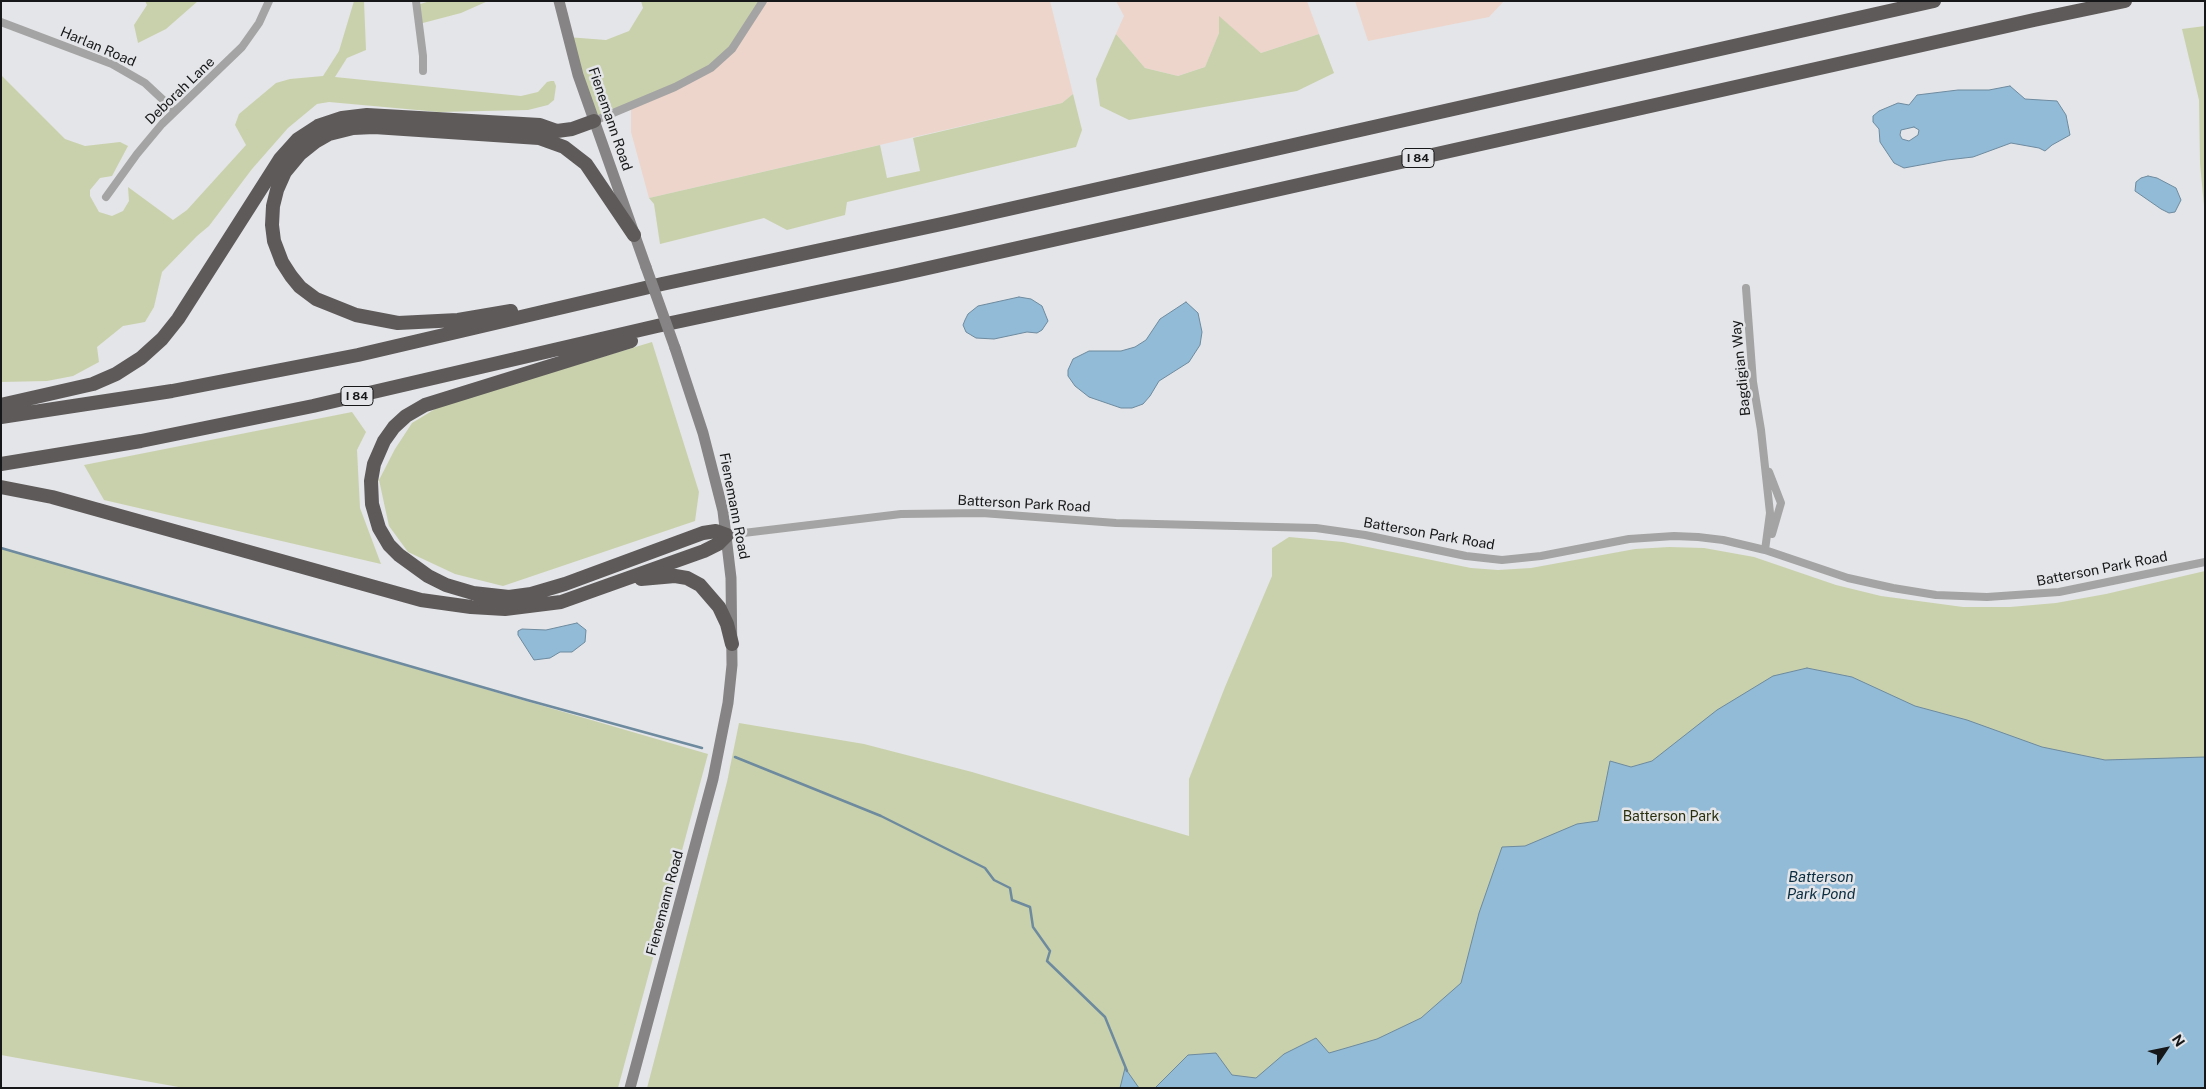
<!DOCTYPE html>
<html>
<head>
<meta charset="utf-8">
<style>
  body { margin:0 }
  #map { position:relative; width:2206px; height:1089px; overflow:hidden; background:#e4e5e8; font-family:"Public Sans",sans-serif }
  canvas { display:block }
  .frame { position:absolute; inset:0; border:2px solid #161718; pointer-events:none }
  .north { position:absolute; left:2141px; top:1024px; width:50px; height:50px; -webkit-text-stroke:4px #e4e5e8; paint-order:stroke; rotate:56deg; font-size:14px; font-weight:700; line-height:20px; text-align:center; color:#161718 }
  .north::after { content:''; display:block; margin:auto; width:18px; height:22px; background:#161718; clip-path:polygon(50% 0,100% 100%,50% 72%,0 100%) }
</style>
</head>
<body>
<div id="map">
<canvas width="2206" height="1089"></canvas>
<div class="frame"></div>
<div class="north">N</div>
</div>
<script>
const g = document.querySelector('canvas').getContext('2d');
g.lineJoin = 'round';
function fillPath(path, color) {
  g.fillStyle = color;
  g.fill(path, 'evenodd');
}
function poly(rows) {
  const path = new Path2D();
  for (const r of rows) {
    path.moveTo(r[0], r[1]);
    for (let i = 2; i < r.length; i += 2) path.lineTo(r[i], r[i + 1]);
  }
  return path;
}
function strokePath(path, color, width, dash) {
  g.strokeStyle = color;
  g.lineWidth = width;
  g.lineCap = dash ? 'butt' : 'round';
  g.setLineDash(dash || []);
  g.stroke(path);
}
function write(font, color, halo, rows, align = 'center') {
  g.font = font + ' "Public Sans",sans-serif';
  g.lineWidth = 5;
  g.setLineDash([]);
  g.textBaseline = 'middle';
  g.strokeStyle = halo;
  g.fillStyle = color;
  for (const [text, x, y, turn = 0] of rows) {
    g.save();
    g.translate(x, y);
    g.rotate((+turn || 0) * Math.PI / 180);
    g.textAlign = isNaN(turn) ? turn : align;
    if (halo) g.strokeText(text, 0, 0);
    g.fillText(text, 0, 0);
    g.restore();
  }
}
fillPath(poly([
  [760,1,1050,1,1073,94,1062,103,649,198,631,132,631,104],
  [1116,1,1307,1,1319,34,1261,53,1219,17,1219,33,1205,67,1178,76,1145,68,1116,34,1124,16],
  [1355,1,1504,1,1489,17,1368,41]
]), '#edd5cb');
fillPath(poly([
  [145,1,198,1,166,29,138,43,134,25,147,5],
  [354,1,364,1,366,50,347,58,335,77,521,96,538,92,547,82,551,81,554,81,556,86,554,100,548,105,528,110,439,112,329,102,317,104,288,128,252,169,209,226,197,236,162,272,154,307,145,322,123,326,97,347,99,362,73,376,47,381,1,382,1,75,65,139,85,146,120,142,128,146,112,176,100,178,90,190,90,196,99,212,112,216,123,211,129,201,128,187,173,220,187,210,246,145,235,125,239,114,276,83,290,79,323,76,339,51],
  [430,1,488,1,461,13,419,24,417,5],
  [641,1,759,1,734,42,711,67,594,121,567,37,606,40,629,31,643,8],
  [1219,16,1261,53,1319,34,1334,73,1297,91,1129,120,1100,106,1096,79,1116,34,1145,68,1178,76,1205,67,1219,33],
  [2205,26,2205,217,2200,163,2199,100,2182,29],
  [1073,94,1082,130,1076,147,847,202,845,215,787,230,764,218,660,244,654,204,649,198,880,145,887,178,920,171,913,138,1062,103],
  [652,342,699,492,695,521,503,586,455,574,408,552,389,526,379,480,395,449,412,423,440,406],
  [352,412,366,432,357,450,360,508,381,564,104,500,84,465],
  [1289,537,1343,542,1471,568,1498,570,1531,568,1635,549,1669,547,1704,548,1754,557,1836,585,1881,596,1963,607,2010,607,2056,603,2106,594,2205,571,2205,1088,647,1088,727,782,739,723,864,744,972,772,1189,836,1189,779,1225,687,1272,576,1272,548],
  [1,548,708,754,618,1088,184,1088,1,1055]
]), '#c9d1ac');
const water = poly([
  [2010,86,2025,99,2057,101,2066,115,2070,135,2052,145,2045,151,2039,148,2011,143,1973,157,1947,160,1904,168,1894,163,1880,142,1879,129,1873,122,1873,116,1879,111,1898,103,1909,105,1917,95,1958,90,1989,90,2010,86],
  [1914,127,1919,130,1918,135,1909,141,1902,139,1900,135,1901,130,1914,127],
  [2148,176,2157,178,2176,188,2181,200,2175,212,2169,213,2161,209,2135,191,2136,182,2141,178,2148,176],
  [1019,297,1031,299,1042,306,1048,321,1042,330,1037,333,1027,332,994,339,976,338,966,332,963,325,965,320,968,314,978,306,1019,297],
  [1186,302,1198,313,1202,332,1200,345,1189,362,1159,381,1150,396,1143,404,1132,408,1121,408,1089,397,1075,386,1068,376,1068,370,1073,359,1089,351,1121,351,1135,347,1146,340,1160,319,1186,302],
  [577,623,586,630,585,642,572,652,560,652,550,658,534,660,518,635,518,631,522,629,546,630,577,623],
  [1807,668,1852,677,1915,706,1967,720,2042,747,2105,760,2205,757,2205,1088,1155,1088,1188,1055,1216,1053,1232,1075,1256,1078,1284,1054,1316,1038,1329,1053,1377,1039,1421,1018,1461,983,1479,913,1502,847,1525,846,1577,824,1598,821,1610,761,1631,767,1652,761,1717,710,1773,676,1807,668],
  [1125,1068,1139,1088,1120,1088,1125,1068]
]);
fillPath(water, '#92bbd8');
strokePath(water, '#6d8a9e', 1);
strokePath(poly([
  [1,548,527,700,702,748],
  [735,757,881,816,985,868,994,880,1010,888,1012,900,1030,907,1033,927,1050,951,1047,961,1105,1017,1127,1071]
]), '#6d8a9e', 2.5);
strokePath(poly([
  [416,1,423,56,423,71],
  [1,22,112,64,145,83,175,111],
  [594,121,675,87,711,68,732,49,763,1],
  [106,197,137,154,162,124,242,47,259,23,269,1],
  [1746,288,1753,382,1761,430,1770,513,1765,550],
  [1769,472,1781,503,1772,534],
  [727,535,901,514,982,513,1116,523,1316,528,1365,535,1466,556,1502,560,1541,556,1629,539,1674,536,1698,537,1723,540,1765,550,1848,578,1893,588,1936,595,1987,597,2059,592,2205,562]
]), '#a5a4a4', 8);
strokePath(poly([
  [559,1,578,75,646,267],
  [630,1088,713,779,728,703,732,665,731,578,723,511,703,433,675,348]
]), '#868484', 11);
strokePath(poly([
  [550,135,557,131,572,129,594,121],
  [511,311,458,320,398,323,356,315,316,299,300,287,291,276,282,262,274,241,272,225,273,206,277,190,285,172,300,154,315,142,329,134,353,128,374,127,539,138,564,147,586,164,634,235],
  [1,405,93,384,116,374,141,358,162,339,178,319,280,159,298,139,318,126,342,118,367,115,540,125,557,131],
  [1,417,172,391,358,355,662,284,951,222,1934,1],
  [1,464,141,441,313,406,657,326,897,275,2034,20,2125,1],
  [1,487,52,497,421,600,471,607,505,609,561,602,704,551,718,544,727,535,716,531,703,533,565,584,531,594,509,597,473,593,446,585,428,576,399,555,389,545,379,528,372,504,371,481,374,464,384,441,394,427,406,416,425,405,631,341],
  [641,579,675,576,687,578,700,585,719,607,727,624,732,644]
]), '#5e5a5a', 14);
strokePath(poly([
  [646,267,675,348]
]), '#868484', 11);
for (const [x, y, w] of [
  [1418,158,32],
  [357,396,32]
]) {
  const box = new Path2D();
  box.roundRect(x - w / 2, y - 9.5, w, 19, 4);
  g.fillStyle = '#e4e5e8';
  g.fill(box);
  strokePath(box, '#161718', 1);
}
write('bold 12px', '#161718', null, [
  ["I 84",1418,158],
  ["I 84",357,396]
]);
write('14px', '#161718', '#e4e5e8', [
  ["Harlan Road",98,47,23],
  ["Deborah Lane",180,91,-44],
  ["Fienemann Road",610,119,71],
  ["Bagdigian Way",1741,368,-96],
  ["Batterson Park Road",1024,504,3],
  ["Fienemann Road",734,506,79],
  ["Batterson Park Road",1429,534,10],
  ["Batterson Park Road",2102,569,-11],
  ["Fienemann Road",665,903,-75]
]);
write('14px', '#2a300d', '#e4e5e8', [
  ["Batterson Park",1671,817]
]);
write('italic 15px', '#0a2d41', '#e4e5e8', [
  ["Batterson",1821,877],
  ["Park Pond",1821,894]
]);
</script>
</body>
</html>
